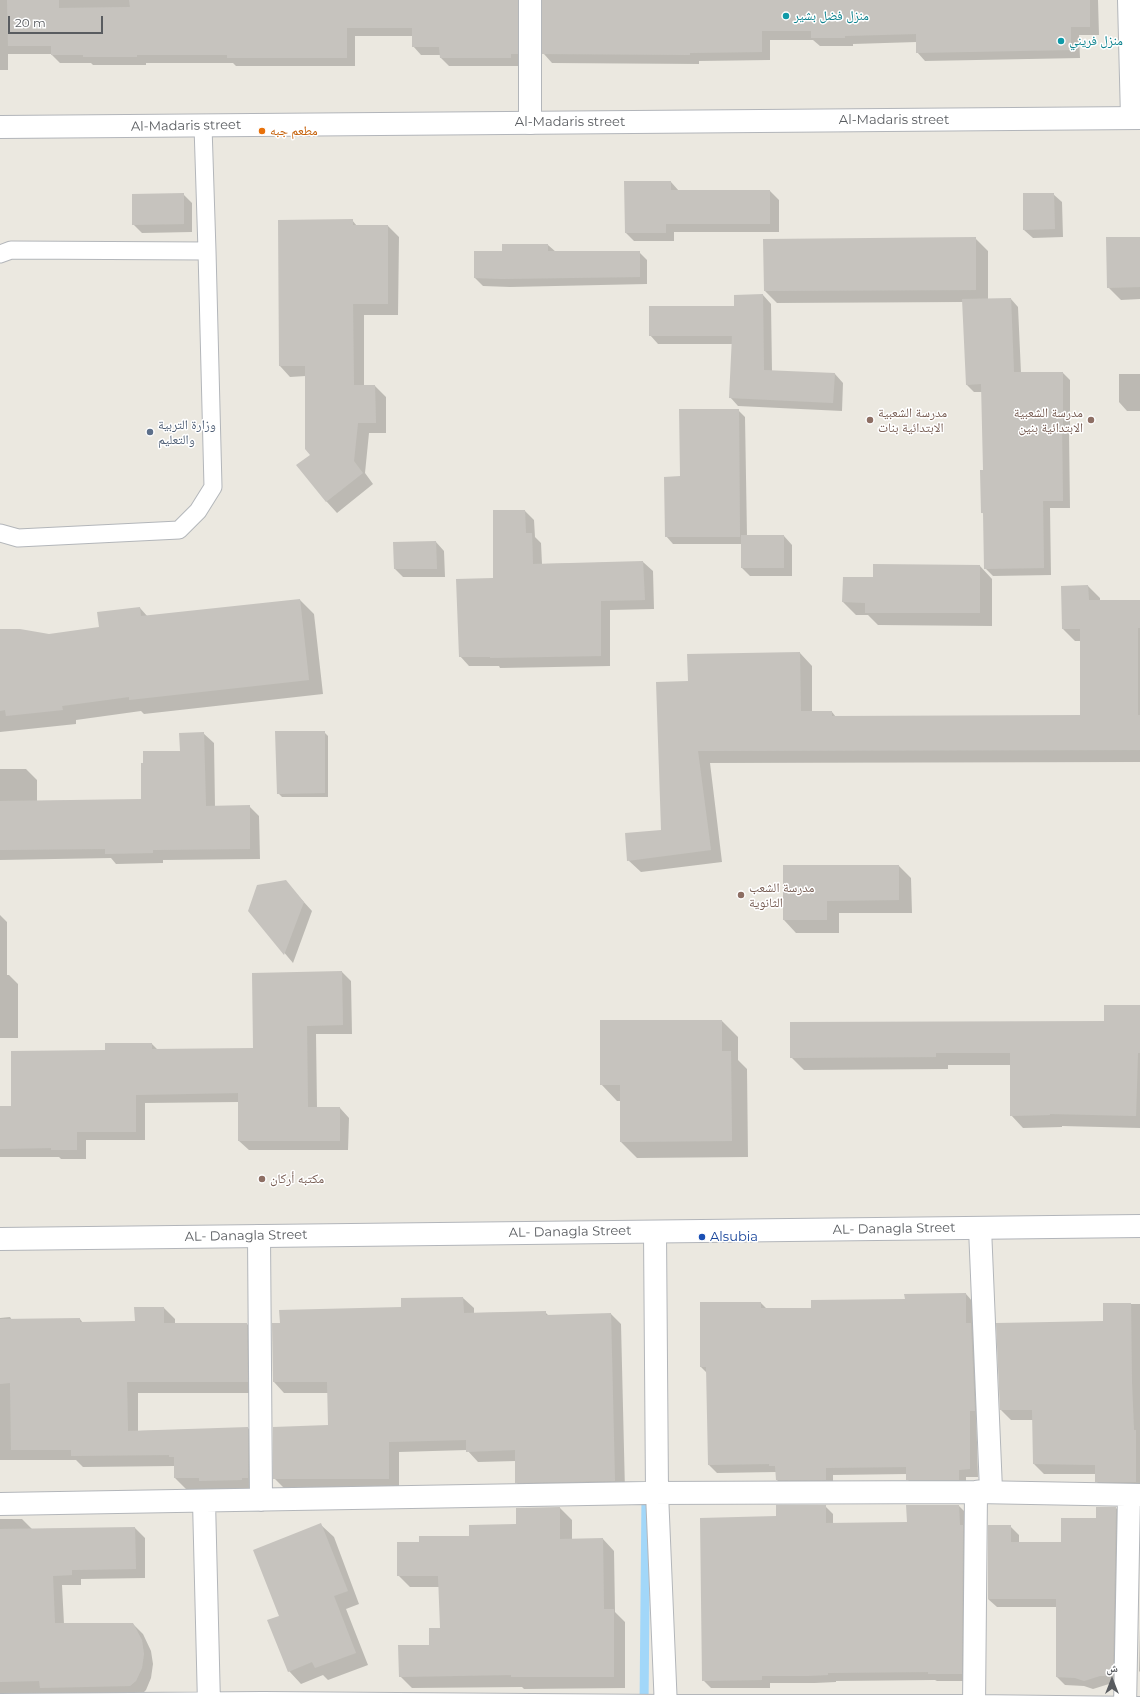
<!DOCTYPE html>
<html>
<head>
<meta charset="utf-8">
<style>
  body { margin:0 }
  #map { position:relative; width:1140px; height:1708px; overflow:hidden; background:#ebe8e0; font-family:Montserrat,"Noto Naskh Arabic",sans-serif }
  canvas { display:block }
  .north { position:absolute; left:1092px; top:1660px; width:40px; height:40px; -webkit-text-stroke:3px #fff; paint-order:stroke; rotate:0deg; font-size:11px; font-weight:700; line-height:16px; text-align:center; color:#595c60 }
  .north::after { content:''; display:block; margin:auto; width:14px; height:18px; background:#595c60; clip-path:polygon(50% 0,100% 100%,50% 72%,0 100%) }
  .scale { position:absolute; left:8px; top:16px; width:95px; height:18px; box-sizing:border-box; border:2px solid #595c60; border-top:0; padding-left:5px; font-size:12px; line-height:14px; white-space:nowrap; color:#595c60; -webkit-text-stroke:3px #fff; paint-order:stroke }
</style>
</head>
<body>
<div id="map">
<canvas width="1140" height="1708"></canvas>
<div class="north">ش</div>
<div class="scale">20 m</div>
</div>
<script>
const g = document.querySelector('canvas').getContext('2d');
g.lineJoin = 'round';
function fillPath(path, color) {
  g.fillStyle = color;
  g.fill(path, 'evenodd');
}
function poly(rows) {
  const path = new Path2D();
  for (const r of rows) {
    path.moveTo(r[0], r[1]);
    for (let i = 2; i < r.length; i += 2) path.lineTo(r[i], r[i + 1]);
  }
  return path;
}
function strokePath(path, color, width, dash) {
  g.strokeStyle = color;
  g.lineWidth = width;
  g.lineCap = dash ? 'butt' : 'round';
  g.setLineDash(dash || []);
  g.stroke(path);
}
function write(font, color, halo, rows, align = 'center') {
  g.font = font + ' Montserrat,"Noto Naskh Arabic",sans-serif';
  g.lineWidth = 3;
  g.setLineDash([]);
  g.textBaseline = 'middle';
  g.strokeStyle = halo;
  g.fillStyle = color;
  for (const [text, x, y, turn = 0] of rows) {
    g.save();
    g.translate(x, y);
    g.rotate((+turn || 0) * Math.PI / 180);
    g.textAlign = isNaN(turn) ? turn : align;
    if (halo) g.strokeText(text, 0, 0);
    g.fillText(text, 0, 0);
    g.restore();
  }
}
fillPath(poly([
  [0,0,530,0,519,66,449,66,441,58,440,55,421,55,413,46,413,36,355,36,355,66,236,66,233,63,146,63,146,65,93,65,91,63,60,63,51,54,8,54,8,70,0,70],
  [543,0,1098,0,1099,35,1079,35,1080,58,925,61,917,52,917,42,853,44,853,46,820,46,813,40,770,40,770,60,699,61,699,64,552,63,544,54],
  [671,182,679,191,770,191,779,200,779,232,674,232,674,241,634,241,626,233],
  [183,194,192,203,192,232,142,233,133,224],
  [1053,194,1062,202,1063,237,1033,238,1024,230],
  [352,220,357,226,388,226,399,237,398,315,364,315,364,386,375,386,386,397,386,433,369,433,365,473,373,484,337,513,327,502,298,465,311,455,306,376,290,377,280,366],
  [975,238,988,251,988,300,1011,299,1018,307,1021,373,1063,373,1070,380,1070,432,1069,432,1070,508,1050,508,1051,575,993,576,985,568,984,515,982,512,984,471,982,392,974,392,967,385,963,302,777,303,765,291],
  [1140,238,1140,299,1121,300,1108,287],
  [548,245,556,252,639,252,647,260,647,284,510,287,483,286,475,278,503,252],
  [763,295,771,304,772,371,835,374,843,383,842,411,738,406,730,397,733,344,658,344,650,335,735,307],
  [1119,374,1140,374,1140,411,1127,411,1119,402],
  [738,410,745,417,747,536,784,536,792,545,792,576,750,576,742,568,742,544,673,544,666,536,681,477],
  [525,511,534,520,535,537,541,543,542,564,643,562,653,571,654,609,610,610,610,666,500,668,499,666,469,666,460,656],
  [436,542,444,551,445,577,403,577,395,569,394,543],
  [980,566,992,579,992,626,878,625,868,615,856,615,843,602,874,578],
  [1088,586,1100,598,1100,601,1140,601,1140,762,710,763,722,862,641,872,628,860,662,831,689,682,800,653,812,666,812,712,832,712,836,717,1081,716,1081,641,1075,641,1063,629],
  [300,600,314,614,323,694,144,714,141,711,76,720,76,724,0,732,0,631,49,636,100,628,140,608,148,617],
  [324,732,328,736,328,797,282,797,278,793],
  [203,733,214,743,215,807,249,806,259,816,260,859,163,860,163,863,116,864,111,858,0,860,0,769,26,769,37,780,37,801,142,800],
  [899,866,911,878,912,913,839,913,839,933,796,933,784,920],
  [285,881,312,911,293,963,249,911],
  [0,915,7,922,7,975,9,975,18,984,18,1038,0,1038],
  [342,972,351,981,352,1034,316,1034,317,1108,340,1108,349,1118,348,1150,249,1150,239,1141,239,1102,145,1103,145,1140,86,1140,86,1159,61,1159,59,1157,0,1157,0,1107,12,1107,106,1051,152,1044,158,1050,254,1049],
  [1140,1006,1140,1128,1062,1126,1062,1127,1023,1128,1011,1115,1011,1065,948,1065,948,1069,804,1070,791,1057,1105,1022],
  [722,1021,738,1037,738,1060,747,1069,748,1157,637,1158,621,1142,621,1101,617,1101,601,1084],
  [966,1294,973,1302,978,1477,966,1477,966,1487,915,1487,907,1479,907,1474,833,1475,833,1487,784,1488,777,1480,776,1472,717,1473,709,1465,707,1373,701,1367,761,1303,767,1309,812,1309],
  [463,1298,474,1308,474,1313,545,1312,549,1316,611,1314,621,1324,625,1491,527,1493,516,1482,516,1461,478,1462,467,1450,399,1452,399,1489,285,1489,274,1478,329,1426,328,1393,284,1393,274,1382,273,1324,402,1308],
  [1104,1304,1140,1304,1140,1492,1107,1492,1096,1481,1096,1474,1044,1474,1034,1464,1033,1420,1011,1420,1001,1410,1104,1322],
  [164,1308,175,1319,175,1324,247,1324,258,1335,258,1393,138,1393,138,1431,248,1428,258,1439,252,1491,211,1491,208,1489,186,1489,175,1478,175,1466,83,1467,76,1460,0,1460,0,1318,10,1317,12,1320,80,1319,83,1323,136,1322],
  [825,1506,833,1514,833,1523,908,1523,959,1506,967,1514,969,1681,937,1681,935,1680,836,1681,836,1682,815,1683,770,1683,770,1688,711,1688,703,1680,777,1517],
  [560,1508,572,1520,572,1539,603,1539,614,1551,615,1612,625,1622,625,1688,524,1689,522,1687,412,1688,400,1676,430,1646,441,1629,440,1587,410,1587,398,1575,420,1543,470,1537,517,1525],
  [1116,1508,1124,1516,1121,1684,1109,1684,1093,1689,1084,1686,1065,1685,1057,1677,1057,1607,997,1607,988,1599,1010,1526,1019,1535,1019,1543,1062,1543],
  [0,1519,22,1519,32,1529,135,1528,145,1538,145,1578,81,1579,81,1585,62,1585,64,1624,133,1624,143,1634,151,1651,153,1664,151,1678,146,1690,140,1696,0,1707],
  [321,1525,334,1537,359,1604,346,1609,368,1665,328,1680,323,1675,301,1684,289,1671,280,1616],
  [1140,1628,1140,1672,1139,1671]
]), '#0003');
strokePath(poly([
  [644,1707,646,1493]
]), '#a2d7f9', 9);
fillPath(poly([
  [7,0,59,0,59,8,130,7,129,0,518,0,518,54,511,54,511,58,440,58,439,47,412,47,412,28,347,28,347,58,227,58,227,55,137,55,137,57,83,57,83,55,51,55,51,46,8,46],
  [542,0,1090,0,1090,27,1071,27,1071,50,916,53,916,34,845,36,845,38,811,38,811,31,762,31,762,52,690,53,690,55,542,54],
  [624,181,671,181,671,190,770,190,770,224,666,224,666,233,625,233],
  [184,193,184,224,132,225,132,194],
  [1023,193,1054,193,1055,229,1023,230],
  [353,219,353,225,388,225,388,304,353,304,354,385,375,385,376,423,358,423,354,461,363,473,326,502,296,465,310,455,305,449,305,366,279,366,278,220],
  [976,237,976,290,764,291,763,239],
  [1106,237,1140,237,1140,287,1107,288],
  [502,244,548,244,548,251,640,251,640,277,502,279,474,278,474,251,502,251],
  [763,294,764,370,835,373,833,403,729,398,732,336,649,336,649,306,734,306,734,295],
  [1011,298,1014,372,1063,372,1063,425,1062,425,1063,501,1043,501,1044,568,984,569,983,513,981,513,980,470,983,470,981,384,966,385,962,299],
  [679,409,739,409,740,537,665,537,664,477,680,476],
  [493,510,525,510,526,533,532,533,533,564,643,561,645,600,601,601,601,656,490,658,490,657,459,657,456,579,493,578],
  [741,535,784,535,784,568,741,568],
  [436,541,437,569,394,569,393,542],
  [873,564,980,565,980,613,865,613,865,603,842,602,843,577,873,577],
  [1088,585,1089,600,1140,600,1140,628,1138,628,1138,715,1140,715,1140,750,698,751,711,850,627,861,625,833,661,830,656,682,688,681,687,654,800,652,801,711,832,711,832,716,1080,715,1080,629,1062,629,1061,586],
  [300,599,309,680,129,700,129,697,62,706,63,710,6,716,5,710,0,711,0,629,20,629,49,634,99,627,97,612,140,607,141,616],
  [275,731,325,731,325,793,277,794],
  [204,732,206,806,250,805,250,849,153,850,153,853,105,854,105,849,0,850,0,801,141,799,141,763,143,763,143,751,180,751,179,733],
  [783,865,899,865,899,900,827,901,827,920,783,920],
  [286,880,304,902,284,955,248,911,257,885],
  [342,971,343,1025,307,1026,308,1107,340,1107,340,1141,238,1141,238,1093,136,1095,136,1132,77,1132,77,1150,51,1150,51,1148,0,1149,0,1106,11,1106,11,1051,105,1050,105,1043,152,1043,152,1049,253,1048,252,973],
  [1104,1005,1140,1005,1140,1053,1138,1053,1136,1116,1050,1114,1050,1115,1010,1116,1010,1053,936,1053,936,1057,790,1058,790,1022,1104,1021],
  [600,1020,722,1020,722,1051,731,1051,732,1141,620,1142,620,1085,600,1085],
  [966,1293,966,1323,971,1323,975,1411,970,1411,970,1469,959,1470,959,1480,906,1480,906,1467,826,1468,826,1480,776,1480,775,1466,769,1466,769,1464,708,1465,706,1367,700,1367,700,1302,761,1302,761,1308,811,1308,811,1300,905,1299,904,1294],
  [463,1297,464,1313,546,1311,546,1315,611,1313,615,1481,515,1483,515,1450,466,1452,466,1440,389,1442,389,1479,273,1479,273,1427,328,1425,327,1382,273,1382,272,1323,280,1323,279,1310,401,1307,401,1298],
  [1103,1303,1131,1303,1132,1383,1134,1430,1136,1430,1136,1482,1095,1482,1095,1465,1033,1464,1032,1410,1000,1410,996,1323,1103,1321],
  [134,1307,164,1307,164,1323,247,1323,248,1382,127,1382,128,1431,248,1427,248,1478,242,1478,242,1480,199,1481,199,1478,174,1478,174,1457,169,1457,169,1455,71,1456,71,1450,11,1450,10,1383,0,1384,0,1319,80,1318,80,1322,135,1321],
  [776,1505,826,1505,826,1523,907,1522,906,1505,959,1505,960,1525,963,1525,962,1674,928,1674,928,1672,828,1673,828,1675,807,1676,762,1676,762,1680,702,1681,700,1518,776,1516],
  [560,1507,560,1539,603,1538,604,1609,614,1609,614,1677,511,1677,511,1675,399,1677,398,1645,429,1645,429,1628,440,1628,438,1576,397,1576,397,1542,419,1542,419,1536,469,1536,469,1525,516,1524,516,1508],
  [1096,1507,1116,1507,1113,1676,1100,1676,1084,1681,1075,1678,1056,1677,1056,1599,988,1599,988,1525,1011,1525,1011,1542,1061,1542,1061,1518,1096,1518],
  [321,1523,348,1591,334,1596,356,1653,315,1668,312,1662,288,1672,267,1620,279,1616,253,1550],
  [135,1527,136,1569,72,1570,72,1575,53,1576,55,1623,133,1623,142,1640,144,1654,142,1668,136,1681,130,1686,40,1688,39,1681,0,1682,0,1529]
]), '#c6c3be');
const lane = poly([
  [203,126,207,251],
  [0,254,11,250,207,251,213,487,198,511,179,530,18,538,0,533]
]);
const street = poly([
  [1129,0,1132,118],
  [530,123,530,0],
  [655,1232,657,1493,666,1708],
  [259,1236,261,1500],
  [204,1501,209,1704],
  [0,1504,646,1493,976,1492,1140,1495],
  [0,1705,263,1703,666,1706,974,1706,1140,1708],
  [974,1706,976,1492,991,1490,980,1228],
  [1125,1708,1129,1495]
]);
const secondary = poly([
  [0,127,1140,118],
  [0,1239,1140,1226]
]);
strokePath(lane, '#b3b6ba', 19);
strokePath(street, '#b3b6ba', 24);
strokePath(secondary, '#b2b5ba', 24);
strokePath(lane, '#fff', 17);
strokePath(street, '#fff', 22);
strokePath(secondary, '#fff', 22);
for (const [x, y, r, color] of [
  [786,16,4,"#0f9aa8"],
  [1061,41,4,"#0f9aa8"],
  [262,131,4,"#e8710a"],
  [870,420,4,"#8d6e63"],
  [1091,420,4,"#8d6e63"],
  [150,432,4,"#5c6f8a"],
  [741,895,4,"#8d6e63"],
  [262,1179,4,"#8d6e63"],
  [702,1237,4,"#1a4fb4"]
]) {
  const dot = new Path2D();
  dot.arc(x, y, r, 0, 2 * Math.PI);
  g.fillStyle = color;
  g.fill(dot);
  strokePath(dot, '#fff', 1.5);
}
write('13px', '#0d838f', '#fff', [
  ["منزل فضل بشير",794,16],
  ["منزل فريني",1069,41]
], 'left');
write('13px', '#595c60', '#fff', [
  ["Al-Madaris street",894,120],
  ["Al-Madaris street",570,122],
  ["Al-Madaris street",186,126,-1],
  ["AL- Danagla Street",894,1229,-1],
  ["AL- Danagla Street",570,1232,-1],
  ["AL- Danagla Street",246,1236,-1]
]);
write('13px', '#c56008', '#fff', [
  ["مطعم جبه",270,131]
], 'left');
write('13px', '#785e54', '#fff', [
  ["مدرسة الشعبية",878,413],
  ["الابتدائية بنات",878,428],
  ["مدرسة الشعبية",1083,413,"right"],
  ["الابتدائية بنين",1083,428,"right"],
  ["مدرسة الشعب",749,888],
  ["الثانوية",749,903],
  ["مكتبه أركان",270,1179]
], 'left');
write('13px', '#4e5e75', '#fff', [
  ["وزارة التربية",158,425],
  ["والتعليم",158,440]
], 'left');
write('13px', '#164399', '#fff', [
  ["Alsubia",710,1237]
], 'left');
</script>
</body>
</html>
